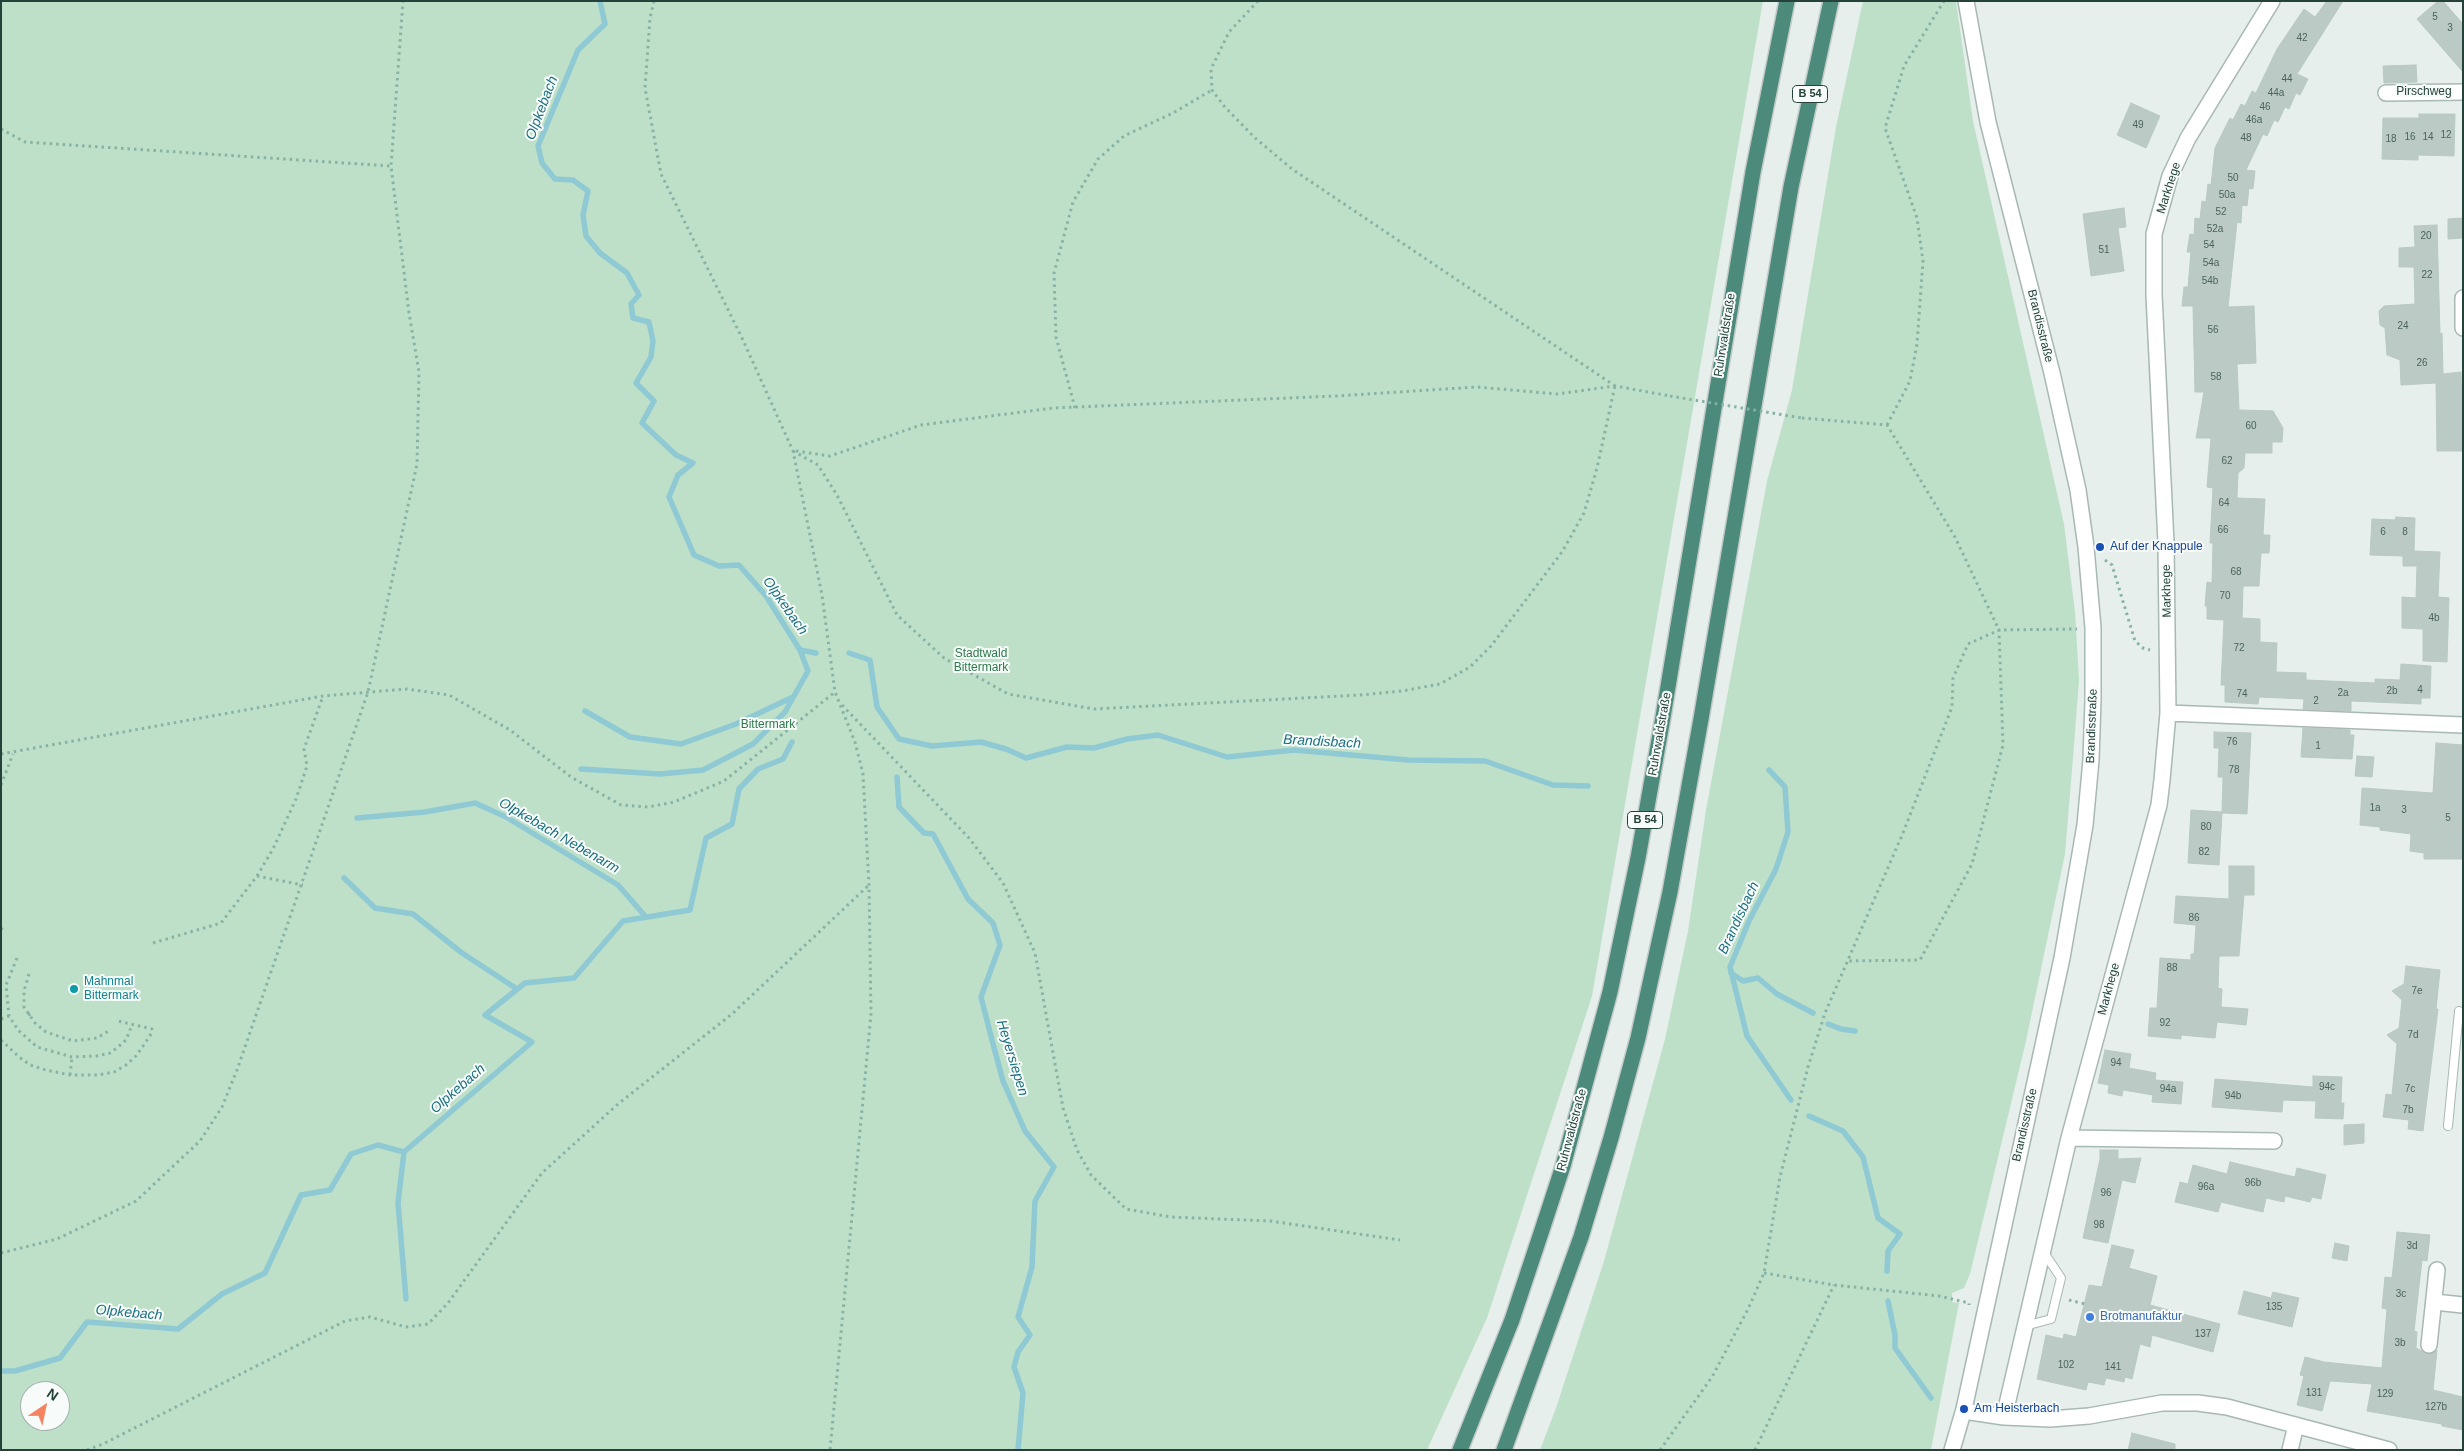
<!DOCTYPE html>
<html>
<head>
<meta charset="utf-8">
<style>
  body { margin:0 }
  #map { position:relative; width:2464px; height:1451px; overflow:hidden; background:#e6efeb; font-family:Arial,sans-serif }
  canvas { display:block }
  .frame { position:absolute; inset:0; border:2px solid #24423a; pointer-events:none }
  .north { position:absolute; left:20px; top:1381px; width:50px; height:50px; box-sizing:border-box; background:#f7fbf9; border:1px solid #a3b1ad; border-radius:50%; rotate:34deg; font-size:14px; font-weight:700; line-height:20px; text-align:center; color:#24423a }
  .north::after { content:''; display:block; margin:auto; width:18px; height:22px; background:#f4845f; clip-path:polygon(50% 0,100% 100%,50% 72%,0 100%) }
</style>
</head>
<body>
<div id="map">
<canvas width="2464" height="1451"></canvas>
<div class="frame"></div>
<div class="north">N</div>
</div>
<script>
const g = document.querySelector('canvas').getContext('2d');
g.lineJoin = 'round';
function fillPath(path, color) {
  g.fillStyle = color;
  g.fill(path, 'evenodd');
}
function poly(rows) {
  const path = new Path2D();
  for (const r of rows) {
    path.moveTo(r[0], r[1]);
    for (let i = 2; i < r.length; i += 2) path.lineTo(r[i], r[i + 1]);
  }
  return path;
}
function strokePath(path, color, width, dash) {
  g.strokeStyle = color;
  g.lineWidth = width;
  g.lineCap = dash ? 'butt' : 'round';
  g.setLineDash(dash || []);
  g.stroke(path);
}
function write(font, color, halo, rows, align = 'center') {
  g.font = font + ' Arial,sans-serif';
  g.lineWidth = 4;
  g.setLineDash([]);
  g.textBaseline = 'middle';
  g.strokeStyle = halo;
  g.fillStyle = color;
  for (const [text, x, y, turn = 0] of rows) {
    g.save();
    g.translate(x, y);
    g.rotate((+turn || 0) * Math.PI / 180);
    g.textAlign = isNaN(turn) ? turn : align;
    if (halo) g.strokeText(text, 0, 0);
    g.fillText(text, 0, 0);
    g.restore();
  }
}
fillPath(poly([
  [1,1,1763,1,1592,996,1487,1318,1427,1450,1,1450],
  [30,1391,60,1391,60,1421,30,1421],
  [1863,1,1956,1,1973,121,2064,524,2075,612,2079,680,2073,758,2065,854,2026,1041,1970,1274,1964,1288,1952,1293,1952,1302,1959,1303,1931,1450,1540,1450,1556,1408,1604,1261,1665,1039,1688,931,1706,810,1767,481,1792,390,1836,127]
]), '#bfe0c8');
strokePath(poly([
  [800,650,816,653],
  [849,653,870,660,877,707,899,739,932,746,981,742,1006,749,1026,758,1067,747,1094,748,1127,739,1158,735,1227,757,1294,750,1408,760,1485,761,1553,785,1588,786],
  [585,711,630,737,681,744,736,724,793,697],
  [581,769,660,774,703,770,753,744,785,712,808,671,800,650,766,596,739,565,719,566,694,555,669,497,678,475,693,463,676,455,642,423,654,401,636,383,651,357,653,341,649,322,633,318,631,304,639,295,627,273,600,253,586,236,583,215,588,191,573,180,555,179,542,163,538,146,578,50,605,24,600,1],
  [1769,770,1785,787,1788,832,1776,869,1749,921,1730,967,1747,1036,1791,1100],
  [897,777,899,807,924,833,933,834,968,899,993,923,1000,945,981,997,992,1040,1003,1081,1025,1131,1054,1167,1035,1201,1032,1267,1018,1317,1030,1335,1018,1352,1014,1367,1023,1393,1018,1450],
  [357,818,425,812,475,803,506,817,618,885,646,917],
  [344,878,375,908,413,914,462,953,517,989],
  [1731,973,1743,981,1758,978,1777,994,1813,1013],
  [1828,1024,1841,1029,1855,1031],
  [1809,1116,1843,1131,1863,1157,1878,1218,1900,1234,1888,1251,1887,1271],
  [404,1152,398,1203,406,1299],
  [1888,1301,1895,1335,1895,1348,1931,1398],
  [1,1371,15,1371,60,1358,87,1322,178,1329,222,1294,265,1273,301,1195,330,1190,351,1154,378,1145,404,1152,532,1042,485,1015,525,983,574,978,623,921,690,910,706,838,732,824,739,789,758,769,783,759,792,742]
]), '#8ec9d4', 5.5);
const building = poly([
  [2327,1,2343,1,2297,74,2308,79,2300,95,2296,93,2289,109,2285,107,2278,122,2274,120,2267,136,2263,134,2246,170,2255,171,2253,189,2249,188,2247,206,2242,205,2241,223,2237,222,2228,307,2254,306,2256,363,2237,364,2239,410,2273,411,2283,428,2282,442,2272,442,2272,453,2245,453,2244,468,2238,473,2237,498,2265,499,2263,535,2270,535,2269,553,2261,553,2259,586,2243,586,2242,618,2260,619,2260,642,2277,643,2276,672,2306,673,2306,680,2375,683,2375,679,2400,680,2401,664,2431,666,2430,698,2421,698,2421,704,2351,701,2351,711,2303,709,2304,699,2259,697,2258,704,2225,702,2225,685,2221,685,2224,620,2207,619,2207,606,2205,606,2207,582,2212,583,2213,543,2210,543,2213,488,2207,487,2211,438,2196,438,2204,392,2195,392,2193,306,2182,306,2184,287,2188,287,2191,252,2187,252,2190,234,2194,235,2195,218,2200,219,2202,201,2206,202,2208,184,2211,185,2215,148,2230,118,2233,120,2241,104,2245,106,2252,91,2256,93,2277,49,2304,9,2315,17,2327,1],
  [2438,1,2443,1,2463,24,2463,72,2417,19,2438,1],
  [2416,65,2417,82,2384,83,2383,66,2416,65],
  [2131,103,2160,116,2146,148,2117,135,2131,103],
  [2419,114,2455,114,2454,156,2418,155,2418,160,2382,159,2383,118,2419,118,2419,114],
  [2124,208,2126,227,2118,228,2124,271,2091,276,2083,214,2124,208],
  [2463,218,2463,238,2448,239,2448,219,2463,218],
  [2437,225,2440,334,2442,333,2443,374,2461,372,2463,451,2437,451,2436,383,2401,385,2400,360,2387,355,2385,328,2380,325,2379,311,2384,306,2415,304,2414,267,2399,267,2399,248,2415,247,2414,226,2437,225],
  [2396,517,2415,518,2414,551,2440,552,2438,597,2449,598,2447,662,2423,661,2423,629,2402,628,2402,597,2416,598,2417,566,2403,566,2403,556,2370,555,2372,519,2395,520,2396,517],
  [2303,728,2350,730,2350,735,2354,735,2352,759,2301,757,2303,728],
  [2214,732,2251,733,2247,814,2222,813,2219,865,2188,863,2191,810,2222,812,2223,777,2218,777,2219,748,2214,748,2214,732],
  [2436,743,2463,745,2463,859,2424,859,2424,853,2410,851,2411,834,2380,830,2380,827,2360,825,2362,788,2433,793,2436,743],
  [2357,756,2374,757,2372,777,2355,776,2357,756],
  [2229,866,2254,866,2254,895,2244,895,2239,956,2219,956,2218,988,2222,989,2221,1007,2248,1009,2246,1025,2217,1022,2215,1038,2181,1035,2181,1039,2148,1036,2150,1008,2157,1008,2160,958,2191,960,2191,954,2194,954,2196,925,2174,923,2176,896,2229,899,2229,866],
  [2406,966,2440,970,2436,1009,2438,1009,2423,1131,2408,1129,2409,1120,2383,1117,2386,1094,2392,1095,2397,1044,2387,1035,2399,1028,2402,1000,2392,991,2404,984,2406,966],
  [2105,1050,2131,1054,2129,1068,2156,1073,2155,1080,2183,1082,2181,1104,2152,1102,2153,1095,2123,1090,2122,1096,2108,1093,2109,1085,2098,1083,2105,1050],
  [2313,1076,2342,1077,2341,1103,2344,1103,2343,1119,2315,1118,2316,1101,2283,1100,2282,1112,2212,1107,2215,1079,2313,1087,2313,1076],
  [2364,1124,2364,1143,2344,1145,2344,1125,2364,1124],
  [2100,1150,2118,1150,2118,1159,2141,1158,2135,1183,2122,1180,2108,1243,2083,1238,2100,1159,2100,1150],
  [2230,1162,2295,1177,2297,1168,2326,1175,2321,1199,2312,1197,2310,1202,2285,1196,2284,1202,2266,1198,2263,1212,2221,1202,2218,1212,2175,1202,2180,1182,2188,1184,2193,1165,2227,1174,2230,1162],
  [2397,1232,2430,1235,2427,1261,2422,1260,2414,1331,2417,1332,2416,1348,2428,1354,2437,1350,2433,1390,2463,1397,2463,1430,2442,1426,2442,1424,2367,1411,2372,1384,2330,1381,2322,1411,2297,1405,2304,1376,2300,1375,2305,1357,2324,1362,2382,1368,2387,1309,2382,1308,2385,1277,2392,1278,2397,1232],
  [2335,1243,2349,1246,2347,1261,2332,1258,2335,1243],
  [2112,1245,2134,1250,2129,1268,2157,1276,2150,1305,2220,1324,2213,1352,2152,1335,2150,1347,2140,1344,2132,1379,2125,1377,2124,1382,2106,1378,2104,1385,2088,1382,2086,1390,2037,1379,2046,1335,2063,1339,2064,1334,2076,1337,2089,1285,2102,1287,2112,1245],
  [2244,1291,2271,1298,2273,1292,2299,1298,2292,1327,2238,1314,2244,1291],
  [2132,1433,2175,1444,2175,1450,2128,1450,2132,1433]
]);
fillPath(building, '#bbcac4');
strokePath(building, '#b8c9c2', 1);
const service = poly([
  [2448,1126,2459,1011],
  [2025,1326,2051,1319,2061,1278,2043,1251]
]);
const minor = poly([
  [2386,93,2463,92],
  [2463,298,2463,328],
  [2168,713,2463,725],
  [2069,1138,2274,1141],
  [2434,1302,2463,1305],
  [2429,1345,2437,1270],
  [1964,1411,2004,1417,2050,1419,2089,1416,2162,1403,2198,1403,2227,1407,2389,1450],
  [2004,1417,2069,1138,2159,805,2162,780,2168,713,2166,543,2154,295,2154,234,2170,176,2188,138,2272,1],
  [2290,1450,2296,1425]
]);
const tertiary = poly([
  [1952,1450,1964,1409,2062,958,2085,825,2091,760,2093,700,2093,628,2086,547,2078,490,2052,373,1988,122,1966,1]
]);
const trunk = poly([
  [1460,1450,1512,1320,1542,1230,1563,1166,1610,992,1638,858,1662,723,1753,172,1787,1],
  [1504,1450,1581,1237,1611,1138,1638,1038,1670,892,1701,719,1791,187,1831,1]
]);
strokePath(service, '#a8b8b2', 10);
strokePath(minor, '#a8b8b2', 18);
strokePath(tertiary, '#a8b8b2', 18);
strokePath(trunk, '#c2cac8', 18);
strokePath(poly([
  [654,1,650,18,645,88,661,174,742,338,793,451,822,595,835,692,855,742,863,774,869,885,871,1014,830,1450],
  [1258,1,1229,32,1211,69,1212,90,1224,106,1254,137,1292,169,1615,386],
  [1,129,25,142,391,166],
  [1075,408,1056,337,1054,273,1073,202,1098,159,1124,136,1173,113,1212,90],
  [1802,418,1887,425,1955,537,1999,630,2003,745,1972,864,1920,960,1846,961],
  [1887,425,1910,381,1917,344,1923,261,1917,218,1885,128,1904,66,1944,1],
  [793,451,818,465,837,495,897,615,944,658,1008,694,1094,709,1360,695,1402,691,1440,684,1470,667,1491,646,1562,552,1584,513,1597,468,1615,386],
  [796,451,830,456,921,425,1053,408,1336,396,1477,387,1557,394,1615,386,1670,396],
  [2105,560,2112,565,2135,641,2143,648,2150,650],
  [842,705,969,838,1003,883,1035,953,1063,1108,1077,1150,1091,1175,1126,1209,1171,1217,1270,1221,1400,1240],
  [1,754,323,696,407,689,449,695,510,730,571,777,621,805,648,807,674,802,724,781,835,692],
  [1,785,13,754],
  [257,876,273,849,296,799,307,766,304,749,323,696],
  [1,928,5,933],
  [153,943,221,923,257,876,303,885],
  [17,958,6,985,9,1016,18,1030,37,1047,72,1057,97,1056,110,1053,118,1047,126,1040,132,1025],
  [29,974,24,991,24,1007,35,1023,46,1032,73,1041,97,1038,110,1030],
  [28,1015,33,1013],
  [1,1019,9,1016],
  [1,1040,19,1057,30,1065,46,1070,70,1075,98,1075,114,1072,126,1065,136,1056,150,1036,152,1029,118,1021],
  [70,1075,72,1057],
  [1,1253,57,1239,136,1201,200,1141,222,1107,237,1070,368,692,417,464,419,372,409,313,391,166,403,1],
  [1764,1273,1834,1285,1939,1296,1969,1303,1969,1305],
  [2069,1300,2085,1304],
  [87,1450,103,1444,345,1321,370,1317,406,1327,428,1324,448,1303,542,1173,618,1104,732,1014,869,885],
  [1660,1450,1712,1377,1748,1309,1764,1273,1780,1177,1808,1067,1825,1013,1903,833,1952,707,1953,678,1968,644,1999,630,2077,629],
  [1755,1450,1834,1285]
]), '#86b3a5', 3, [2.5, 4]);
strokePath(service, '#fff', 8);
strokePath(minor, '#fff', 15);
strokePath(tertiary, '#fff', 15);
strokePath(trunk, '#4c8a7c', 15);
strokePath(poly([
  [1670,396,1802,418]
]), '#86b3a5', 3, [2.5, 4]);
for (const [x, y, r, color] of [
  [2100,547,5,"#1a4fb4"],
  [74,989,5,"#0f9aa8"],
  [2090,1317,5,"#3f7fe0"],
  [1964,1409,5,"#1a4fb4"]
]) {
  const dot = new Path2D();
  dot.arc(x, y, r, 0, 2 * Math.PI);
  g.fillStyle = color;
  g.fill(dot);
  strokePath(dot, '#f7fbf9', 2);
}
write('10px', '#4a645c', null, [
  ["5",2435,17],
  ["3",2450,28],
  ["42",2302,38],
  ["44",2287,79],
  ["44a",2276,93],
  ["46",2265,107],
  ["46a",2254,120],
  ["49",2138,125],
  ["12",2446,135],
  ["16",2410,137],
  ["14",2428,137],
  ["48",2246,138],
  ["18",2391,139],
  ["50",2233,178],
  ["50a",2227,195],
  ["52",2221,212],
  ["52a",2215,229],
  ["20",2426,236],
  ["54",2209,245],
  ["51",2104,250],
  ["54a",2211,263],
  ["22",2427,275],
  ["54b",2210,281],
  ["24",2403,326],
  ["56",2213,330],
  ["26",2422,363],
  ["58",2216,377],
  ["60",2251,426],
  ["62",2227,461],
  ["64",2224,503],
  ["66",2223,530],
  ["6",2383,532],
  ["8",2405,532],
  ["68",2236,572],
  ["70",2225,596],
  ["4b",2434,618],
  ["72",2239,648],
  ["4",2420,690],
  ["2b",2392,691],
  ["2a",2343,693],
  ["74",2242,694],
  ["2",2316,701],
  ["76",2232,742],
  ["1",2318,746],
  ["78",2234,770],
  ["1a",2375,808],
  ["3",2404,810],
  ["5",2448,818],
  ["80",2206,827],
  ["82",2204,852],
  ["86",2194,918],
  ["88",2172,968],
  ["7e",2417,991],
  ["92",2165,1023],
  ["7d",2413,1035],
  ["94",2116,1063],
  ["94c",2327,1087],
  ["94a",2168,1089],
  ["7c",2410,1089],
  ["94b",2233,1096],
  ["7b",2408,1110],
  ["96b",2253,1183],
  ["96a",2206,1187],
  ["96",2106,1193],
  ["98",2099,1225],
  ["3d",2412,1246],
  ["3c",2401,1294],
  ["135",2274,1307],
  ["137",2203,1334],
  ["3b",2400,1343],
  ["102",2066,1365],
  ["141",2113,1367],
  ["131",2314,1393],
  ["129",2385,1394],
  ["127b",2436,1407]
]);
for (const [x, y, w] of [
  [1810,94,35],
  [1645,820,35]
]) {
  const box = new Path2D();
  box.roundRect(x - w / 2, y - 8.5, w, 17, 4);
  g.fillStyle = '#f7fbf9';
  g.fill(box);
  strokePath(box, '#24423a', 1);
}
write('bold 11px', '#24423a', null, [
  ["B 54",1810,94],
  ["B 54",1645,820]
]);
write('12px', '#24423a', '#f7fbf9', [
  ["Pirschweg",2424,92],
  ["Markhege",2169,188,-72],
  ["Brandisstraße",2040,326,76],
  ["Ruhrwaldstraße",1725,335,-81],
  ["Markhege",2167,591,-91],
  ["Brandisstraße",2092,726,-88],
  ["Ruhrwaldstraße",1660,734,-80],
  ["Markhege",2109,989,-75],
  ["Brandisstraße",2025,1125,-77],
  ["Ruhrwaldstraße",1572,1130,-75]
]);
write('12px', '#164399', '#f7fbf9', [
  ["Auf der Knappule",2110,547],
  ["Am Heisterbach",1974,1409]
], 'left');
write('12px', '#2d7a4b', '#f7fbf9', [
  ["Stadtwald",981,654],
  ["Bittermark",981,668],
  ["Bittermark",768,725]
]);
write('12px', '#0d838f', '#f7fbf9', [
  ["Mahnmal",84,982],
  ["Bittermark",84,996]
], 'left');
write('12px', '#366cbe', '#f7fbf9', [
  ["Brotmanufaktur",2100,1317]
], 'left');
write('italic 14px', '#1c6f80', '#f7fbf9', [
  ["Olpkebach",542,108,-69],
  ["Olpkebach",785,606,55],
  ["Brandisbach",1322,742,3],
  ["Olpkebach Nebenarm",559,836,30],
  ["Brandisbach",1739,918,-65],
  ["Heyersiepen",1012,1058,73],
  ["Olpkebach",458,1089,-41],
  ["Olpkebach",129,1313,5]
]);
</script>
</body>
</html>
